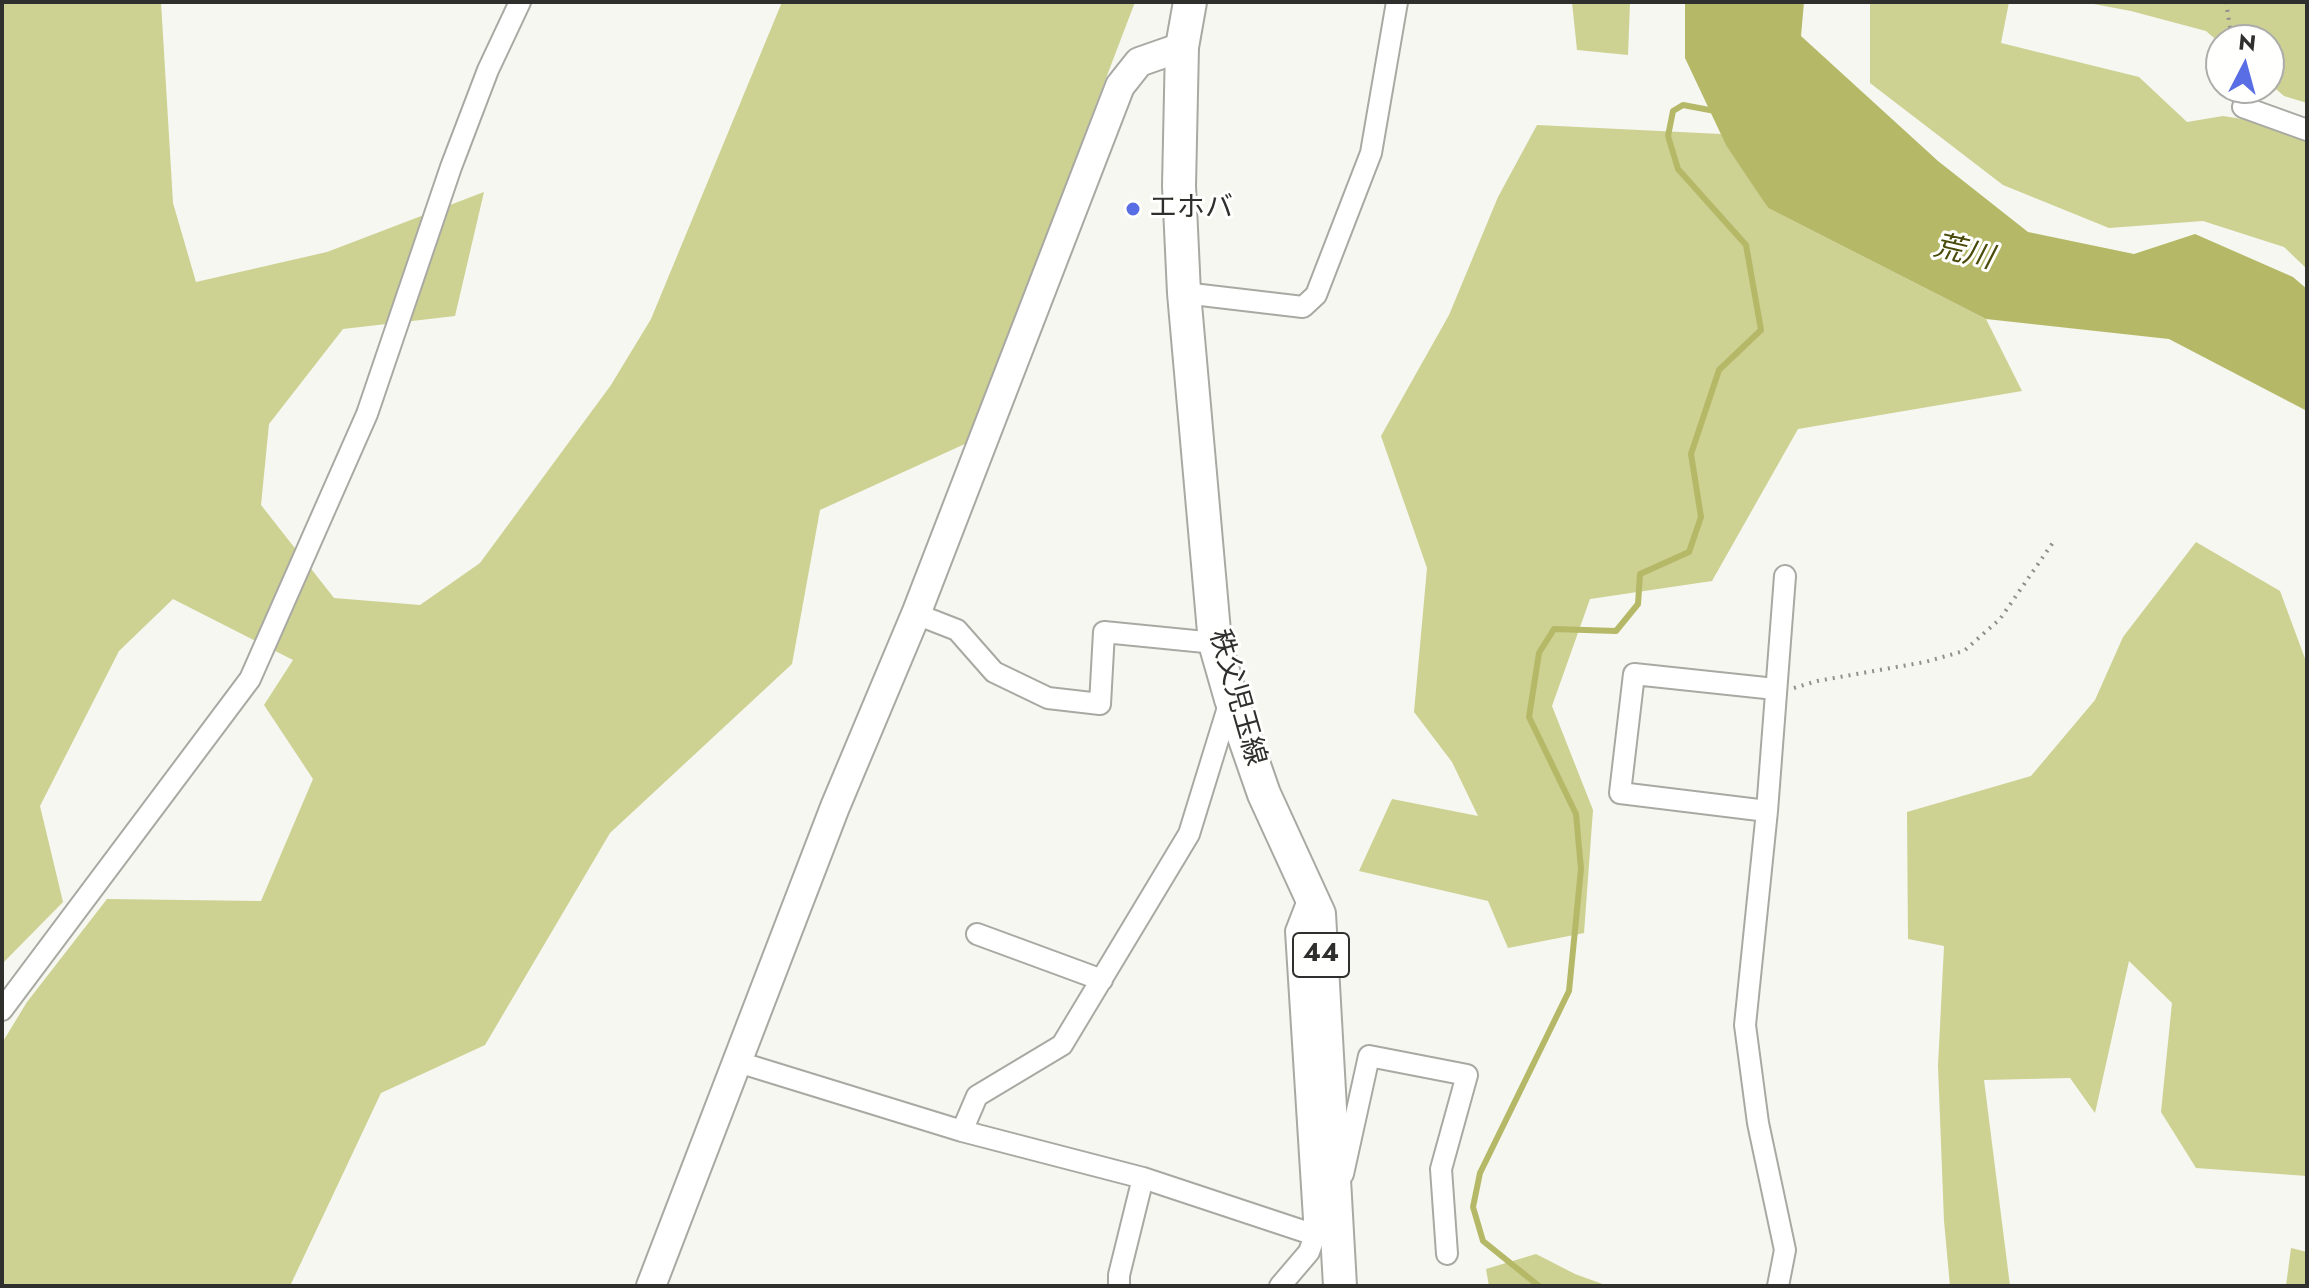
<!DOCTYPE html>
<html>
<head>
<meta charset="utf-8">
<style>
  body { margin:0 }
  #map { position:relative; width:2309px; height:1288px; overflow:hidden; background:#f6f7f0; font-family:Jost,sans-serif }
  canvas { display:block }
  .frame { position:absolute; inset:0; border:4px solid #2f2f2d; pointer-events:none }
  .north { position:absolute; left:2205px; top:24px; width:80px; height:80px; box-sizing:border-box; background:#fffffe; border:2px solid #acacaa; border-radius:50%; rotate:6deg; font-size:22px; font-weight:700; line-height:32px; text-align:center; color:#2f2f2d }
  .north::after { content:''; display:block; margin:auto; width:28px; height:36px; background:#596ee4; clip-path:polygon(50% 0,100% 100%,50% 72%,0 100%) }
</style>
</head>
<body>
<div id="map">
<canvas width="2309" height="1288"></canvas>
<div class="frame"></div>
<div class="north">N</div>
</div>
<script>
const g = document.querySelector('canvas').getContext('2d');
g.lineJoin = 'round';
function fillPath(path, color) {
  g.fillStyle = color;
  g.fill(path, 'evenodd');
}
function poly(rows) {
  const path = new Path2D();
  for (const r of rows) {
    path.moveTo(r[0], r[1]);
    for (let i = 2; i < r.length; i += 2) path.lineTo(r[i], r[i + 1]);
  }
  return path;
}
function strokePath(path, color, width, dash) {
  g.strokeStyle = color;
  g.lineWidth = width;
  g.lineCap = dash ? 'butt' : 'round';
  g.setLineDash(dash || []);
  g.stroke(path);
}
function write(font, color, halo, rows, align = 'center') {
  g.font = font + ' Jost,"Noto Sans JP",sans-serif';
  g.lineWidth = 6;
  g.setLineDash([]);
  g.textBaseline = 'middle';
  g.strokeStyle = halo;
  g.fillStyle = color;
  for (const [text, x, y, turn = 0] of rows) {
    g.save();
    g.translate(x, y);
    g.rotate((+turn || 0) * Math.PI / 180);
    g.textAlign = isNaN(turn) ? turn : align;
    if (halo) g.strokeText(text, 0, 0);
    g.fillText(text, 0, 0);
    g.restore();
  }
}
fillPath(poly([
  [2,2,161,2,173,203,196,282,327,252,484,192,455,316,343,329,269,424,261,505,334,598,420,605,480,563,611,385,651,319,782,2,1135,2,967,443,820,510,792,664,610,833,485,1045,381,1093,290,1286,2,1286,2,1043,27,1002,107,899,261,901,313,779,264,705,293,660,173,599,119,651,40,806,63,902,2,964],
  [1572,2,1630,2,1628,55,1577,50],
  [1870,2,2009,2,2001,43,2139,77,2187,122,2223,116,2268,123,2307,139,2307,269,2284,247,2203,221,2109,228,2003,185,1870,83],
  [2083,2,2307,2,2307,103,2284,96,2269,83,2269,40,2221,40,2221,44,2206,31,2131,11],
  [1537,125,1721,134,1768,208,1986,319,2022,391,1798,429,1712,581,1590,599,1552,706,1593,810,1584,933,1508,948,1488,901,1359,871,1392,799,1478,816,1452,762,1414,712,1427,568,1381,436,1449,315,1498,197],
  [2196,542,2280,591,2307,664,2307,1176,2196,1168,2161,1112,2172,1003,2129,961,2095,1113,2070,1078,1984,1080,2010,1286,1950,1286,1944,1221,1938,1066,1944,946,1908,939,1907,812,2031,776,2095,700,2123,637],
  [2291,1248,2307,1252,2307,1286,2286,1286],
  [1536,1254,1575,1274,1608,1286,1489,1286,1486,1269]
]), '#cdd192');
fillPath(poly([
  [1685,2,1804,2,1801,36,1938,161,2028,232,2134,254,2195,234,2293,277,2307,289,2307,411,2169,339,1986,319,1768,208,1726,145,1685,58]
]), '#b5b967');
strokePath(poly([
  [1539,1286,1483,1241,1473,1207,1480,1173,1569,991,1581,869,1576,814,1529,717,1539,653,1554,629,1616,631,1638,604,1640,574,1689,552,1701,517,1691,454,1719,370,1761,330,1746,245,1678,169,1668,136,1673,111,1683,105,1715,111]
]), '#b5b967', 6);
const street = poly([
  [2243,107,2307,130],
  [1184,293,1303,307,1316,295,1371,153,1397,2],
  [916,614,957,630,994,672,1048,698,1100,704,1104,632,1215,643],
  [1767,811,1620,793,1634,674,1775,689],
  [977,934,1102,980],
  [2,1010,250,679,367,414,451,167,488,70,520,2],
  [738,1062,962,1131,1143,1178,1315,1235],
  [962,1131,977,1096,1062,1045,1189,834,1230,701],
  [1343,1174,1369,1056,1467,1075,1441,1169,1447,1254],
  [1119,1286,1119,1275,1143,1178],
  [1280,1286,1309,1252,1315,1235,1296,931,1310,895],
  [1778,1286,1785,1250,1758,1123,1745,1025,1767,811,1785,576]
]);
const secondary = poly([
  [651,1286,835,807,916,614,1120,86,1139,62,1182,47]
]);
const primary = poly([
  [1190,2,1182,47,1179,186,1184,293,1215,643,1231,699,1264,794,1319,914,1340,1286]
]);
strokePath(street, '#a9a9a3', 24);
strokePath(secondary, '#a9a9a3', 32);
strokePath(primary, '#a9a9a3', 36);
strokePath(poly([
  [2226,2,2232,40],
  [1794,688,1817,681,1925,662,1964,651,2000,619,2054,541]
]), '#90908c', 4, [2, 6]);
strokePath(street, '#fff', 20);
strokePath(secondary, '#fff', 28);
strokePath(primary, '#fff', 32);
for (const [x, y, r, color] of [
  [1133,209,8,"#596ee4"]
]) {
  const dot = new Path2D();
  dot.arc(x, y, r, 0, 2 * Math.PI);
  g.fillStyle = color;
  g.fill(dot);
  strokePath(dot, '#fffffe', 3);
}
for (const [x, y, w] of [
  [1321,955,56]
]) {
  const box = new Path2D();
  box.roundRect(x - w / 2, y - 22, w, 44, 6);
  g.fillStyle = '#fffffe';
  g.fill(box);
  strokePath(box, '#2f2f2d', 2);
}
write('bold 26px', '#2f2f2d', null, [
  ["44",1321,955]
]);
write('28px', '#2f2f2d', '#fffffe', [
  ["エホバ",1149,209]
], 'left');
write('28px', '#2f2f2d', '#fffffe', [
  ["秩父児玉線",1236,698,74]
]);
write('italic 30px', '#4a4b0b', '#fffffe', [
  ["荒川",1963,254,13]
]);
</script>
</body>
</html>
